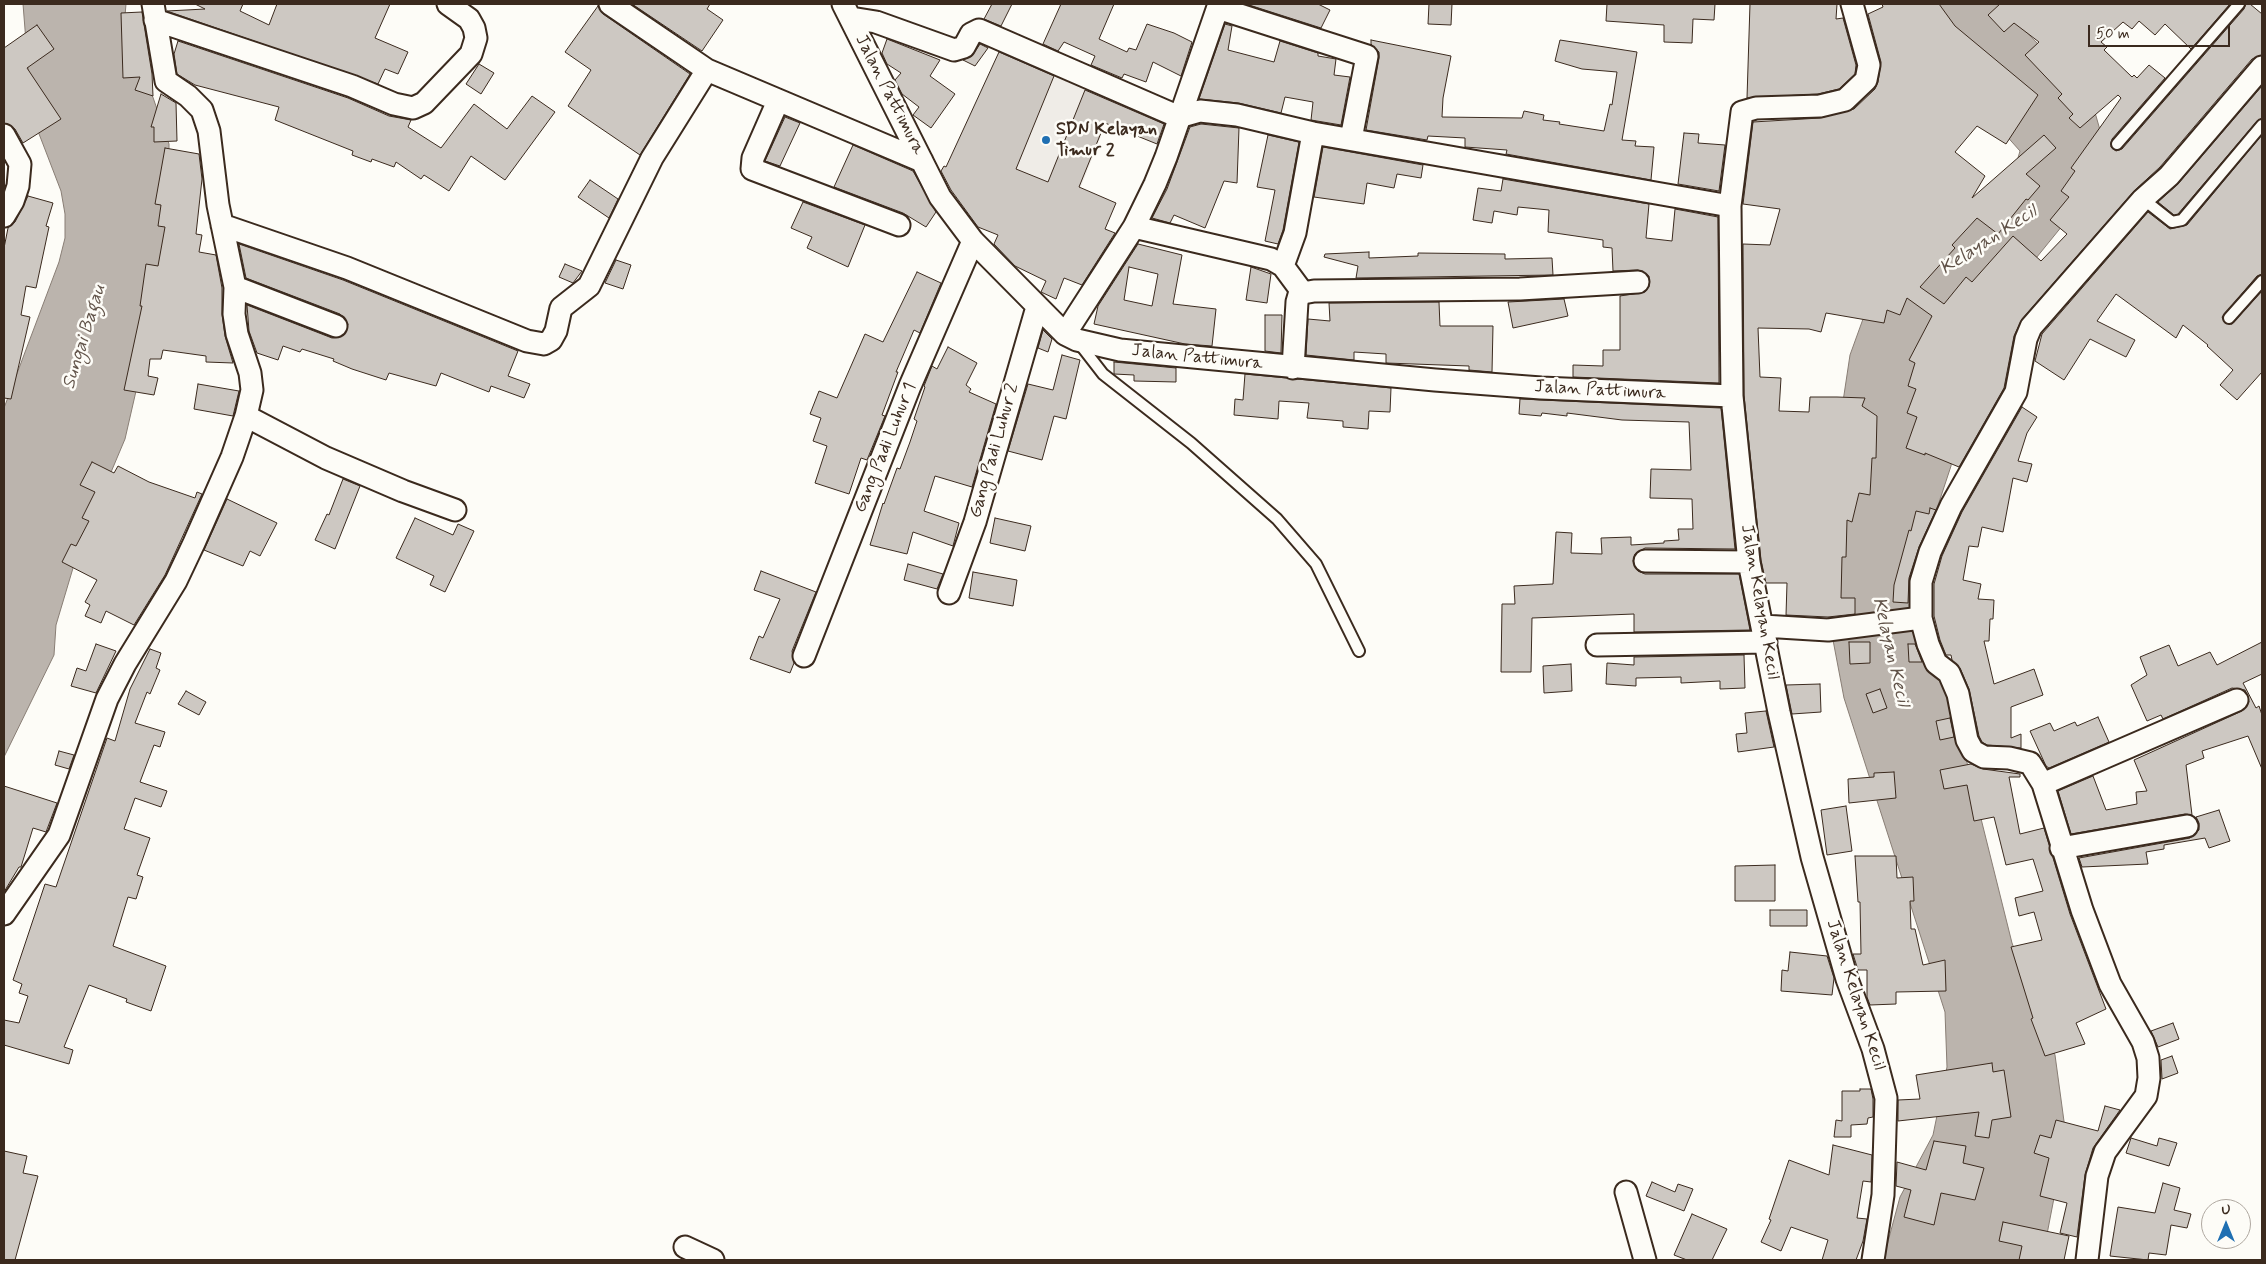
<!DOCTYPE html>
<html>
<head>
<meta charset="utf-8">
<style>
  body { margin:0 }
  #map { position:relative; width:2266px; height:1264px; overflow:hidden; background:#fdfcf7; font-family:Mynerve,sans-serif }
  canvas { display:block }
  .frame { position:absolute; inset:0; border:5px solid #3b2a1e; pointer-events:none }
  .north { position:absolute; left:2201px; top:1199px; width:50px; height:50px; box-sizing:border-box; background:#fdfcf7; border:1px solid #afa8a0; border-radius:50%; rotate:0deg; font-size:14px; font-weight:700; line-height:20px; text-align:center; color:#3b2a1e }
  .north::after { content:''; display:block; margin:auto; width:18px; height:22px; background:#1f6fb2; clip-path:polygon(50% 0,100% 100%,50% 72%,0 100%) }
  .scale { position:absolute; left:2088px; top:25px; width:142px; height:22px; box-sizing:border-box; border:2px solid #3b2a1e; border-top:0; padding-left:6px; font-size:15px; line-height:18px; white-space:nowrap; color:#3b2a1e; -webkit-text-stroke:4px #fdfcf7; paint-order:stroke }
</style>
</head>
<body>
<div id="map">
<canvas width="2266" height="1264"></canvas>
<div class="frame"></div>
<div class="north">U</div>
<div class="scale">50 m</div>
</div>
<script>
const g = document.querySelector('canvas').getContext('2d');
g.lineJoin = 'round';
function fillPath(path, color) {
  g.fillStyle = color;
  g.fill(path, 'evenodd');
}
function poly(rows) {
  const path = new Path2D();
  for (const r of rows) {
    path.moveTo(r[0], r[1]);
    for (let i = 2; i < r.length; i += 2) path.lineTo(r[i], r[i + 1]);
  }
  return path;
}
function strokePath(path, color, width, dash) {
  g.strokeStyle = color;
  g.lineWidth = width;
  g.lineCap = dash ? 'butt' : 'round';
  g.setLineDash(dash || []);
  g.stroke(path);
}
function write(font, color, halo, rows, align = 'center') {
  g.font = font + ' Mynerve,sans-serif';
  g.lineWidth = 5;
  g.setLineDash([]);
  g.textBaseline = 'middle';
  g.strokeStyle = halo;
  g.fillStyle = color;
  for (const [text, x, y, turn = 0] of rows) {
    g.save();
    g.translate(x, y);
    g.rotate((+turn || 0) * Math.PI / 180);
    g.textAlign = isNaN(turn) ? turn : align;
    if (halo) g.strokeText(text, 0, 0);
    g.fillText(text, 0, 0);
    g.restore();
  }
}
fillPath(poly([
  [1030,55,1118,93,1065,227,971,187]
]), '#efece7');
const water = poly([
  [23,4,126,4,125,16,169,144,169,230,153,317,125,439,79,548,56,625,54,655,4,757,4,408,59,262,65,238,65,214,61,191,36,126,31,105,23,4],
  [1894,4,2000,4,2074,82,2094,109,2100,130,2071,215,2002,300,1962,382,1951,466,1918,566,2012,943,2055,1055,2066,1136,2042,1260,1883,1260,1900,1197,1933,1135,1947,1067,1945,1012,1844,698,1822,582,1833,468,1850,355,1876,283,2013,175,2020,151,1904,21,1894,4]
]);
fillPath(water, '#bbb4ad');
strokePath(water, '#887d74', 1);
const building = poly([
  [195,4,243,4,240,11,269,25,277,4,390,4,375,38,408,52,398,74,385,69,378,84,167,11,205,9,195,4],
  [632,4,710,4,707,9,723,20,702,51,632,4],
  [992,4,1012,4,1001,26,984,19,992,4],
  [1061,4,1114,4,1099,39,1127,52,1129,48,1136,50,1147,24,1174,33,1192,42,1181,76,1153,62,1146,82,1124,74,1122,78,1091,65,1095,56,1064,42,1058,51,1043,44,1061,4],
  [1246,4,1318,4,1330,10,1321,28,1246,4],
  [1429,4,1452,4,1451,25,1428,24,1429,4],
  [1607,4,1715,4,1714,20,1693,19,1692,43,1664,42,1664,25,1606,21,1607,4],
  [1750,4,1837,4,1836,19,1843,18,1856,65,1855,74,1839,89,1818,94,1747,98,1750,4],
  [1882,4,1939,4,1955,26,2038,95,2006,144,1977,126,1955,152,1985,176,1972,198,2044,135,2056,148,2026,174,2040,186,2028,200,2026,199,1998,234,1977,218,1952,245,1955,248,1920,287,1944,304,1966,277,1972,282,2013,236,2041,261,2067,234,2050,220,2069,197,2061,191,2075,171,2071,168,2121,98,2118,95,2080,128,2069,118,2073,114,2058,98,2062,94,2025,55,2039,42,2014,23,2004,32,1988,15,2000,4,2230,4,2191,49,2165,24,2155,35,2139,21,2132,29,2123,22,2101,42,2107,47,2104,50,2132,77,2134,75,2137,78,2149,65,2165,78,2112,139,2111,147,2116,151,2122,149,2244,9,2246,4,2250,4,2262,14,2262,55,2252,59,2160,167,2134,191,2022,319,2014,336,2004,388,1959,467,1925,453,1925,455,1906,448,1917,417,1907,413,1916,389,1908,386,1915,363,1909,360,1932,316,1907,298,1900,315,1887,310,1884,323,1826,313,1821,332,1809,329,1758,328,1760,377,1781,378,1779,411,1809,412,1810,397,1837,397,1865,398,1862,406,1877,416,1876,458,1872,458,1870,495,1859,493,1852,522,1847,520,1846,557,1842,557,1841,598,1855,598,1855,614,1828,617,1786,615,1787,583,1766,583,1761,560,1744,395,1743,244,1770,245,1780,209,1743,204,1753,122,1820,118,1854,109,1875,89,1878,82,1881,62,1868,14,1883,7,1882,4],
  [598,6,603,14,690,74,640,155,568,106,591,70,565,52,598,6],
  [142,12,152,74,153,96,135,90,140,77,123,78,121,13,142,12],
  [1225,24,1232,26,1228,50,1274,62,1280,41,1318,53,1318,56,1336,59,1334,75,1350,77,1341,125,1311,120,1313,102,1285,97,1281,113,1238,103,1199,99,1225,24],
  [37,25,54,49,27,68,61,119,23,143,15,129,4,123,4,48,37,25],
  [887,39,940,60,930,76,955,94,931,128,913,115,919,107,902,94,895,80,901,73,887,64,882,53,887,39],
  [1371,40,1451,56,1443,98,1442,117,1522,118,1524,111,1544,115,1543,120,1560,122,1559,124,1604,131,1610,104,1612,105,1617,72,1582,69,1555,61,1560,40,1637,52,1622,140,1636,141,1635,146,1654,147,1651,180,1506,154,1507,150,1465,147,1465,138,1428,136,1427,140,1366,130,1379,58,1379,52,1371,44,1371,40],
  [178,41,348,98,389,116,411,120,408,127,441,148,474,104,507,129,532,96,555,112,505,180,471,156,449,191,424,175,421,179,396,162,394,167,372,159,371,162,352,155,353,151,275,120,279,107,195,85,177,74,174,54,178,41],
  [980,44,988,48,975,66,963,60,972,56,980,44],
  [999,52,1054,76,1016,169,1048,182,1085,90,1164,124,1157,144,1105,123,1079,187,1116,203,1105,229,1115,233,1082,285,1064,278,1056,299,1041,292,1046,281,1015,266,994,244,998,235,978,227,951,190,941,171,944,166,946,167,999,52],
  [479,64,494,73,481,94,466,84,479,64],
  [2262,86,2262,118,2257,121,2178,214,2174,215,2158,202,2178,184,2262,86],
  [161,94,176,103,177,141,154,142,154,127,151,127,161,94],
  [785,117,800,123,780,166,765,161,785,117],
  [1201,124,1239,128,1237,183,1224,181,1205,228,1174,215,1170,223,1152,218,1167,189,1190,127,1201,124],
  [1684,133,1699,134,1698,143,1725,145,1719,191,1678,184,1684,133],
  [1268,135,1299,142,1283,230,1278,244,1265,241,1275,190,1257,187,1268,135],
  [2262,135,2262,274,2257,276,2222,317,2225,323,2232,324,2262,291,2262,372,2237,400,2220,385,2233,370,2207,346,2208,345,2183,325,2176,338,2116,294,2097,321,2135,340,2126,357,2090,339,2064,380,2035,361,2042,334,2148,212,2170,229,2187,225,2262,135],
  [853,145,913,171,936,212,926,227,903,213,834,187,853,145],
  [1323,147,1423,165,1421,178,1397,174,1394,188,1367,183,1364,204,1314,197,1323,147],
  [165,148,199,154,202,179,196,234,202,235,199,252,216,255,222,288,222,314,225,336,233,363,206,362,206,356,163,350,161,359,150,359,148,376,158,378,154,395,124,390,142,306,140,306,146,264,158,266,165,227,158,226,161,205,155,204,165,148],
  [1503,179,1649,204,1646,238,1672,241,1675,209,1718,217,1719,383,1573,377,1573,365,1603,366,1603,350,1620,350,1620,296,1645,292,1649,287,1649,276,1638,270,1613,271,1612,248,1603,247,1603,240,1548,232,1549,210,1518,207,1517,215,1494,211,1492,223,1473,220,1478,188,1501,191,1503,179],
  [590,180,618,199,609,218,578,197,590,180],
  [28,196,53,203,46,226,49,227,36,288,26,286,21,315,30,317,11,399,4,398,4,248,8,228,15,222,28,196],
  [803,202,865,225,848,267,807,248,812,237,791,228,803,202],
  [239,244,343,280,518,351,508,376,530,384,524,398,491,386,489,392,441,373,436,386,389,373,386,380,352,369,333,361,334,359,302,349,300,352,283,346,278,360,257,353,249,331,247,305,332,338,344,335,348,324,340,314,246,278,239,244],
  [1138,244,1182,255,1173,304,1216,309,1212,346,1185,344,1094,324,1098,306,1138,244],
  [1129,267,1158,274,1152,306,1124,300,1129,267],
  [1369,252,1369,258,1418,256,1418,253,1505,254,1505,259,1552,258,1553,275,1356,278,1358,266,1324,257,1325,254,1369,252],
  [616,260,631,265,623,289,605,283,616,260],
  [565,264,582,271,573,283,559,277,565,264],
  [1251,267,1271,274,1267,303,1246,300,1251,267],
  [917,272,941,283,920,333,914,330,896,372,898,372,882,415,885,416,867,460,861,458,849,494,815,483,827,446,813,441,821,418,810,414,819,391,837,398,865,334,883,342,917,272],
  [1564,299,1568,316,1513,328,1508,302,1564,299],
  [1439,302,1440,326,1493,326,1492,372,1469,370,1469,366,1386,363,1386,354,1354,352,1354,360,1306,355,1308,319,1330,321,1329,303,1439,302],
  [1265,315,1282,315,1281,353,1265,351,1265,315],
  [1043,330,1052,339,1048,352,1038,348,1043,330],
  [948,347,977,363,966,385,971,389,969,392,996,404,972,487,935,476,924,511,959,523,953,546,913,532,907,554,870,545,883,503,884,504,897,468,900,469,910,442,917,421,914,419,925,387,924,386,932,366,937,369,948,347],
  [1062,355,1080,360,1066,419,1054,416,1042,460,1008,451,1028,384,1053,390,1062,355],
  [1114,362,1176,368,1176,382,1134,381,1134,375,1114,374,1114,362],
  [1245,374,1391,388,1390,412,1369,411,1368,429,1343,427,1343,421,1307,418,1309,403,1279,401,1278,419,1234,415,1235,399,1243,400,1245,374],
  [198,384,239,391,233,416,194,409,198,384],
  [1520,399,1721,408,1735,549,1645,548,1635,554,1633,561,1638,571,1645,574,1739,574,1750,630,1634,632,1634,614,1532,618,1531,672,1501,672,1502,604,1515,604,1514,586,1553,584,1556,532,1572,533,1571,553,1602,554,1601,538,1631,537,1631,545,1664,543,1664,541,1679,540,1678,529,1693,529,1692,499,1650,498,1651,469,1691,470,1689,422,1622,420,1567,413,1567,416,1542,413,1541,416,1519,414,1520,399],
  [2022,407,2037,417,2027,433,2018,461,2032,464,2027,482,2013,478,2003,532,1982,527,1978,547,1969,546,1963,580,1981,584,1978,599,1994,600,1993,619,1990,619,1989,641,1984,641,1994,684,2034,669,2043,695,2011,707,2011,738,2021,734,2021,748,1987,745,1982,742,1979,736,1969,689,1960,668,1952,660,1951,655,1946,655,1940,640,1934,616,1934,584,1942,556,1962,512,2022,407],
  [92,462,114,473,118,466,149,482,195,498,197,492,202,494,165,575,134,625,106,611,101,623,85,616,90,605,85,602,97,580,62,562,71,544,76,546,89,521,82,518,95,492,80,485,92,462],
  [343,479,360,486,335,549,315,540,327,514,329,515,343,479],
  [227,499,277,523,260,556,250,551,243,566,204,550,227,499],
  [1930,508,1936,510,1919,547,1909,578,1908,603,1893,602,1894,585,1909,530,1911,531,1916,511,1929,514,1930,508],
  [415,518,453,535,458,524,474,531,445,592,430,585,434,576,396,558,415,518],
  [995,518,1031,526,1025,551,990,543,995,518],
  [908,564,943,574,937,589,904,580,908,564],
  [761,571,816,592,792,651,794,663,790,673,750,659,759,636,763,638,780,599,754,590,761,571],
  [973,572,1017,580,1013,606,969,598,973,572],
  [1849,642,1870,642,1870,663,1850,664,1849,642],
  [2262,642,2262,674,2243,683,2256,708,2259,706,2262,715,2262,769,2248,736,2202,751,2204,758,2186,765,2192,815,2185,814,2071,834,2058,791,2093,776,2106,810,2137,804,2136,792,2147,791,2134,760,2242,711,2249,702,2245,690,2232,688,2163,719,2161,715,2147,721,2131,685,2147,675,2140,657,2169,645,2178,666,2210,652,2217,665,2262,642],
  [96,644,116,651,96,693,71,686,77,668,86,671,96,644],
  [1908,644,1915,644,1922,662,1909,662,1908,644],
  [150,649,161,653,156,668,160,670,150,694,147,692,135,723,165,732,160,747,154,745,140,782,167,791,161,807,135,798,124,829,150,838,137,875,143,877,136,899,128,897,113,946,166,966,151,1011,126,1002,127,999,89,985,64,1047,73,1050,69,1064,4,1045,4,1020,19,1023,28,996,19,993,22,984,13,980,45,884,56,887,107,738,115,741,130,689,150,649],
  [1744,655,1745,688,1720,689,1720,681,1681,683,1681,677,1636,678,1636,686,1606,684,1607,663,1634,665,1634,657,1744,655],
  [1571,664,1572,691,1544,693,1543,666,1571,664],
  [1820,684,1821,712,1792,714,1786,685,1820,684],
  [1880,689,1887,708,1873,713,1866,694,1880,689],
  [186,691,206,702,199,715,178,704,186,691],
  [1766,711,1774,747,1738,752,1736,734,1747,733,1745,713,1766,711],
  [2098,717,2109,742,2049,768,2046,766,2030,731,2050,723,2054,731,2075,722,2077,726,2098,717],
  [1950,718,1954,737,1940,740,1936,721,1950,718],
  [59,751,74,755,69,769,55,765,59,751],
  [1971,764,1983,769,2020,774,2020,777,2009,777,2020,834,2044,828,2070,914,2106,1009,2076,1023,2085,1044,2045,1056,2031,1019,2033,1018,2011,947,2042,940,2034,912,2019,916,2015,898,2043,891,2033,859,2006,865,1994,817,1974,821,1967,785,1944,789,1940,770,1971,764],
  [1894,772,1896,798,1849,803,1848,779,1874,777,1874,773,1894,772],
  [4,786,57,803,46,832,33,828,21,867,19,867,4,892,4,786],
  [1846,806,1852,851,1827,855,1821,810,1846,806],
  [2219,810,2230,841,2209,848,2205,838,2164,845,2164,849,2146,852,2148,864,2082,867,2079,858,2190,838,2199,830,2199,823,2196,817,2219,810],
  [1855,856,1896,856,1897,878,1913,877,1914,901,1910,901,1911,929,1915,929,1923,965,1945,960,1946,991,1896,992,1896,1004,1870,1005,1867,997,1867,970,1858,970,1853,954,1861,954,1860,902,1858,902,1855,856],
  [1775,865,1775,901,1735,901,1735,866,1775,865],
  [1770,910,1807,910,1807,926,1770,926,1770,910],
  [1790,952,1827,956,1834,978,1832,995,1781,991,1782,970,1788,971,1790,952],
  [2173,1023,2179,1039,2158,1047,2151,1031,2173,1023],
  [2172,1056,2178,1073,2162,1079,2161,1060,2172,1056],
  [1992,1063,1993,1072,2004,1070,2011,1117,1992,1120,1989,1138,1975,1136,1979,1112,1898,1121,1898,1100,1920,1099,1916,1075,1992,1063],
  [1860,1089,1871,1089,1873,1099,1873,1117,1868,1118,1867,1124,1851,1125,1851,1137,1834,1137,1836,1120,1842,1121,1842,1091,1860,1091,1860,1089],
  [2105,1106,2120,1110,2093,1148,2085,1175,2077,1237,2060,1233,2067,1203,2040,1196,2049,1158,2034,1153,2040,1135,2051,1138,2056,1120,2098,1131,2105,1106],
  [2131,1138,2157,1146,2159,1138,2177,1143,2169,1166,2126,1153,2131,1138],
  [1934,1141,1966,1146,1963,1163,1984,1168,1975,1200,1941,1193,1934,1225,1904,1217,1911,1190,1896,1186,1897,1162,1926,1170,1934,1141],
  [1833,1145,1872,1155,1871,1182,1863,1181,1857,1218,1867,1219,1863,1241,1856,1260,1822,1260,1828,1240,1791,1227,1781,1251,1761,1242,1771,1220,1769,1219,1789,1160,1829,1175,1833,1145],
  [4,1151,27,1156,23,1173,38,1176,15,1260,4,1260,4,1151],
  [1652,1182,1675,1192,1678,1184,1693,1189,1684,1211,1646,1196,1652,1182],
  [2163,1183,2180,1188,2174,1210,2191,1214,2187,1228,2171,1225,2166,1255,2149,1253,2148,1260,2110,1256,2118,1207,2155,1213,2163,1183],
  [1692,1214,1727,1229,1712,1260,1687,1260,1674,1255,1692,1214],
  [2003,1222,2069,1236,2064,1260,2019,1260,2022,1246,1999,1241,2003,1222]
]);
fillPath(building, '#cdc8c2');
strokePath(building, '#3b2a1e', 1);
const service = poly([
  [2117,144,2239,4],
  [2143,199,2172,222,2182,220,2262,125],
  [2229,318,2262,281],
  [1079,343,1103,374,1191,443,1277,519,1316,564,1359,651]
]);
const minor = poly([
  [610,4,707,70,922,161],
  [843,4,940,197,973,241,1065,334,1077,340,1120,350,1435,380,1541,388,1732,396],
  [1852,4,1869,65,1866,80,1845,100,1820,106,1756,108,1742,112,1730,206,1732,396,1749,562,1779,712,1812,857,1847,979,1873,1049,1886,1098,1883,1195,1873,1260],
  [1218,8,1367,56,1351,139],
  [851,18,876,22,954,50,964,47,971,34,979,30,1179,117,1200,111,1237,115,1313,133,1730,206],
  [155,20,352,86,394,104,413,108,424,103,471,54,476,38,474,28,469,19,448,4],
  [778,101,753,158,752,169,899,225],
  [4,135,20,164,18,186,13,201,4,216],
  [222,225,347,268,527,341,544,344,551,340,556,331,561,308,589,286,652,158,707,70],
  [1134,227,1271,259,1283,266,1303,293],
  [1283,266,1295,233,1313,133],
  [235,287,336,326],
  [1065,334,1134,227,1155,184,1166,157,1219,4],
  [1293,368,1297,302,1299,295,1303,293,1314,291,1520,289,1638,282],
  [246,416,326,458,403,491,455,510],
  [1645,561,1749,562],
  [949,593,975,522,1037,307],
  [1763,626,1828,630,1921,618],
  [1597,645,1766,642],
  [804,656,910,386,973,241],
  [2043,784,2237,700],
  [2061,848,2187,826],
  [4,914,59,835,107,699,125,664,176,581,194,543,232,457,246,416,252,390,250,373,237,334,234,314,235,287,218,205,209,131,202,110,188,96,166,81,153,4],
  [1626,1192,1645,1260],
  [685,1247,713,1260],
  [2087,1260,2097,1176,2105,1152,2146,1096,2149,1078,2148,1058,2143,1042,2110,984,2082,910,2043,784,2030,763,2009,758,1984,757,1973,751,1967,740,1958,694,1949,673,1936,663,1928,644,1921,618,1921,582,1930,552,1951,506,2016,392,2026,339,2031,327,2143,199,2169,176,2262,67]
]);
strokePath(service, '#3b2a1e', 14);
strokePath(minor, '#3b2a1e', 25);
strokePath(service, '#fdfcf7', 10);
strokePath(minor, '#fdfcf7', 21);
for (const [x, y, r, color] of [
  [1046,140,5,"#1f6fb2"]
]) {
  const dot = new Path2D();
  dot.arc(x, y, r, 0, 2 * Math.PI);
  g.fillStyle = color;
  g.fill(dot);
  strokePath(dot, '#fdfcf7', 2);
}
write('18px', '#3b2a1e', '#fdfcf7', [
  ["Jalan Pattimura",889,95,63],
  ["Jalan Pattimura",1197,358,6],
  ["Jalan Pattimura",1600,391,3],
  ["Gang Padi Luhur 1",886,448,-68],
  ["Gang Padi Luhur 2",995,451,-74],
  ["Jalan Kelayan Kecil",1759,602,80],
  ["Jalan Kelayan Kecil",1855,995,72]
]);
write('bold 18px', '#3b2a1e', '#fdfcf7', [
  ["SDN Kelayan",1056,130],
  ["Timur 2",1056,151]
], 'left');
write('italic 19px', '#615349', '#fdfcf7', [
  ["Kelayan Kecil",1989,241,-33],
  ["Sungai Bagau",85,337,-73],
  ["Kelayan Kecil",1890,652,77]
]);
</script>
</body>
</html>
